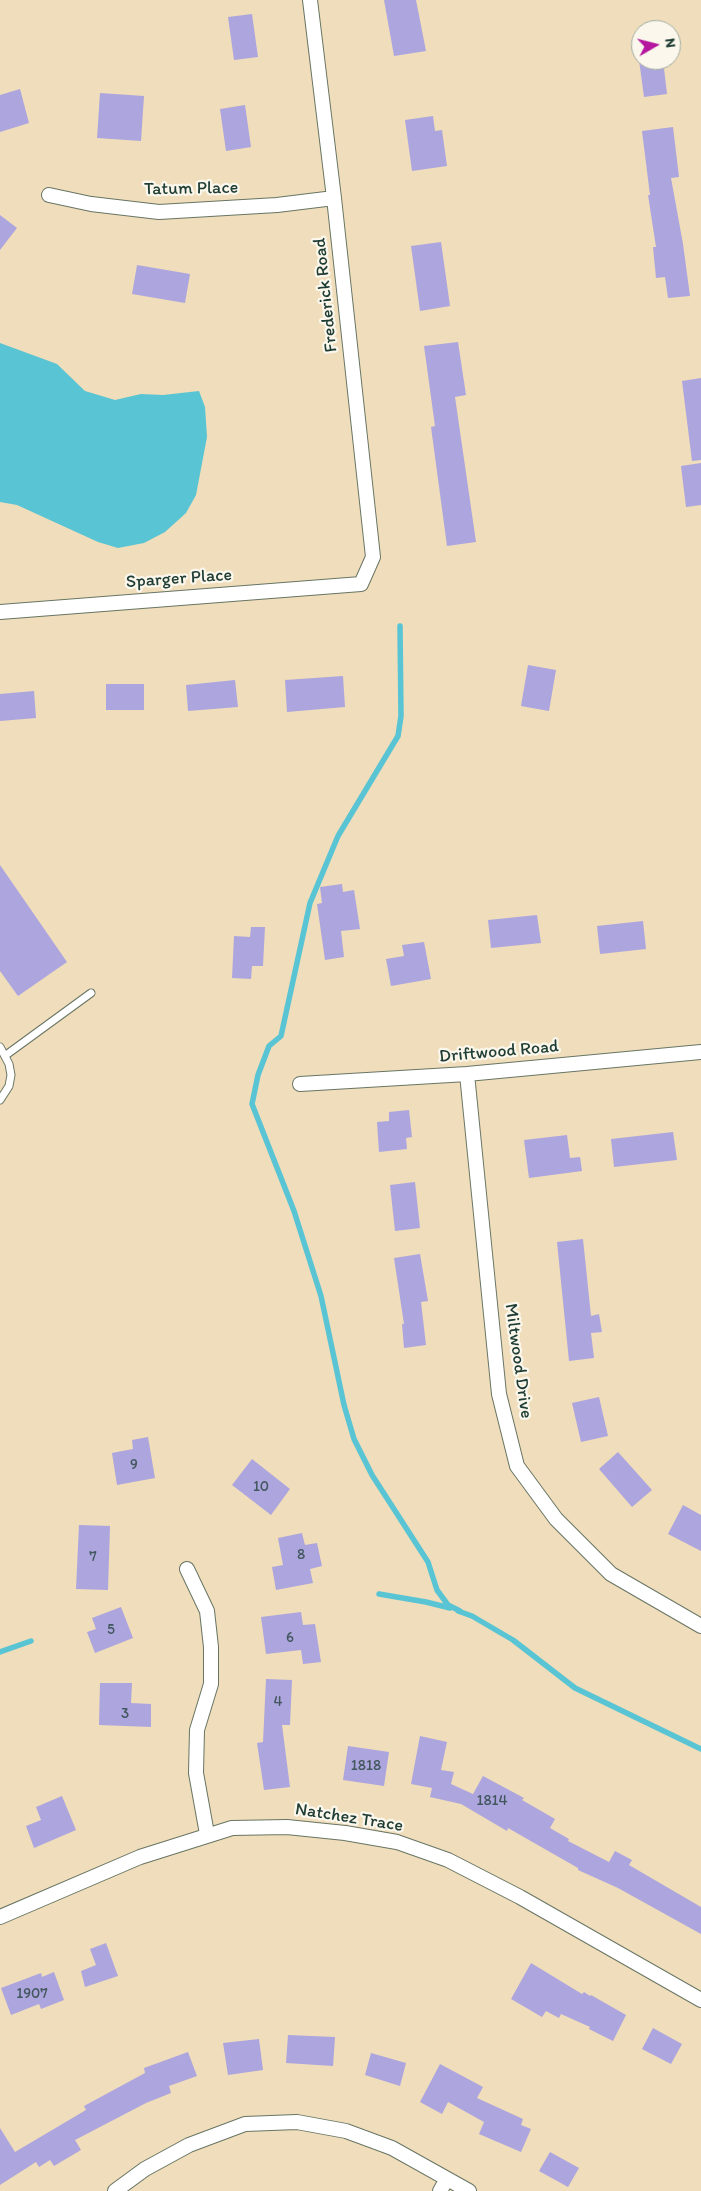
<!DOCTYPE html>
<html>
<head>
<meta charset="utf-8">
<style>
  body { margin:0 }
  #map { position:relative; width:701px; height:2191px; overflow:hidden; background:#efddbb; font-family:Itim,sans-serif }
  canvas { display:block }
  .north { position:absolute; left:631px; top:20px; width:50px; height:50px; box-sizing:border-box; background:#fbf7ec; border:1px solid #a3ada2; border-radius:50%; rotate:82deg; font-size:14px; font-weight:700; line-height:20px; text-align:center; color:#1f3d34 }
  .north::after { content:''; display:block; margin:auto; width:18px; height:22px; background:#b5179e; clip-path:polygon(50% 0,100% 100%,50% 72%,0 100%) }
</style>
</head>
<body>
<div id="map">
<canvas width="701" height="2191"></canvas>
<div class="north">N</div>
</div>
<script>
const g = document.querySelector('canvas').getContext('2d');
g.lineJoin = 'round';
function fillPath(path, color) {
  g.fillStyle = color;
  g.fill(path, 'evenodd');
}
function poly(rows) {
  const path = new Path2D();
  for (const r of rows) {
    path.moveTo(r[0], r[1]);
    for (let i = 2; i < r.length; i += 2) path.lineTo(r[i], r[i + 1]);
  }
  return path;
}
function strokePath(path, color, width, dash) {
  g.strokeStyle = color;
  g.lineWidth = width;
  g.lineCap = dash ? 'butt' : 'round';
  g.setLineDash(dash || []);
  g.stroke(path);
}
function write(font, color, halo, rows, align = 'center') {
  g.font = font + ' Itim,sans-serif';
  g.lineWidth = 4.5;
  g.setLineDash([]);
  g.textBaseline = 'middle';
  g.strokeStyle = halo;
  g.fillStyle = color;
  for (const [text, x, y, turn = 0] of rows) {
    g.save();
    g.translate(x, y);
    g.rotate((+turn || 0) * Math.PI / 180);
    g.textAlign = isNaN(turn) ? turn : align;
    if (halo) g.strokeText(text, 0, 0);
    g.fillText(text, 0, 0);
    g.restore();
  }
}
fillPath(poly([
  [0,343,57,364,85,391,115,400,141,394,163,395,199,391,205,407,207,437,196,495,186,513,165,532,144,543,118,548,98,542,17,505,0,502]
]), '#59c4d3');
strokePath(poly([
  [400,626,401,716,398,736,338,836,310,903,281,1036,269,1046,258,1075,252,1104,294,1211,321,1296,344,1405,354,1439,372,1475,428,1562,437,1590,448,1605,460,1611],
  [379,1594,426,1602,450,1608],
  [458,1611,472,1616,513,1640,575,1688,701,1749],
  [0,1652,31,1641]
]), '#59c4d3', 5.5);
fillPath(poly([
  [384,0,416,0,426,51,394,56],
  [252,14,258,57,234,60,228,17],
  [639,60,663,60,667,94,644,97],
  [20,89,29,123,0,132,0,95],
  [100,93,144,96,141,141,97,138],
  [245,105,251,147,226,151,220,109],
  [433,116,435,131,442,130,447,166,412,171,405,120],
  [673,127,679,177,671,178,683,244,690,296,668,298,665,277,656,278,653,247,656,247,648,195,650,195,642,131],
  [0,215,17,228,0,250],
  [441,242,450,306,420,311,411,246],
  [137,265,190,274,185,303,132,294],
  [458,342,466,395,455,397,476,542,447,546,431,427,435,426,424,346],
  [701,378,701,460,692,461,682,381],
  [701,463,701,505,686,507,681,466],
  [528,665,556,670,549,711,521,706],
  [343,676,345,707,287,712,285,680],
  [235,680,238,707,188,711,186,685],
  [106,684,144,684,144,710,106,710],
  [34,691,36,718,0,721,0,694],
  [0,865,67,962,18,996,0,971],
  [342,884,343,892,354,890,360,929,341,931,344,957,325,960,317,904,322,903,320,887],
  [537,915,541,943,491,948,488,920],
  [643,921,646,949,600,954,597,926],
  [251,927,265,927,263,966,252,966,251,979,232,978,234,936,250,937],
  [424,942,431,979,391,986,386,959,404,956,402,945],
  [409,1110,412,1137,406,1138,407,1149,379,1152,377,1122,389,1121,389,1112],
  [673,1132,677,1160,614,1167,611,1139],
  [567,1135,570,1158,580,1157,582,1171,529,1178,524,1140],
  [415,1182,420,1228,395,1231,390,1185],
  [583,1239,591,1316,599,1314,602,1332,591,1333,594,1358,569,1361,557,1242],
  [420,1254,428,1301,421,1302,426,1345,404,1348,402,1324,404,1324,394,1258],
  [599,1397,608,1436,581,1442,572,1403],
  [148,1437,155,1478,117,1485,112,1453,133,1449,132,1440],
  [618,1452,652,1490,632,1507,599,1469],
  [252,1459,290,1489,271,1515,232,1485],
  [683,1505,701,1515,701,1551,668,1534],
  [79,1525,110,1526,108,1590,76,1589],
  [302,1533,305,1545,317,1543,322,1566,310,1569,313,1583,276,1590,272,1567,283,1565,278,1538],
  [121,1607,133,1638,95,1653,87,1632,96,1629,92,1618],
  [301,1612,303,1625,315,1624,321,1662,303,1664,301,1650,266,1654,261,1617],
  [266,1679,292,1680,290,1725,282,1725,290,1787,264,1790,257,1743,263,1742],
  [100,1683,132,1683,131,1703,151,1704,151,1727,99,1725],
  [420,1736,447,1742,441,1770,454,1772,451,1784,473,1794,483,1776,524,1798,522,1800,555,1819,550,1828,569,1839,568,1841,609,1862,615,1851,632,1860,629,1865,701,1907,701,1934,618,1888,578,1870,578,1868,508,1828,507,1831,461,1804,430,1797,432,1788,411,1784],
  [348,1746,389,1752,384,1786,343,1780],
  [62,1796,76,1830,34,1848,26,1826,41,1820,36,1807],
  [106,1943,118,1976,85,1987,81,1971,96,1965,90,1949],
  [531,1963,582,1994,584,1992,590,1996,591,1995,626,2015,613,2041,589,2029,590,2027,561,2014,559,2018,546,2011,542,2017,511,1999],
  [54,1972,64,2000,41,2009,39,2004,11,2015,1,1988,41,1973,42,1977],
  [653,2028,682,2044,671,2064,642,2049],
  [288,2035,335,2037,333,2066,286,2063],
  [259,2039,263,2070,228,2075,223,2043],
  [188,2052,197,2076,169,2086,171,2093,146,2103,75,2140,81,2150,54,2166,50,2160,39,2167,36,2162,0,2185,0,2128,15,2152,86,2110,84,2106,145,2073,144,2068],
  [371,2053,406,2063,400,2086,365,2075],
  [440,2064,483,2087,477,2098,523,2119,521,2125,531,2129,521,2152,479,2134,484,2122,448,2102,442,2114,420,2102],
  [550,2152,579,2168,568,2187,539,2171]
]), '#ada5de');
const lane = poly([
  [0,1047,9,1064,11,1075,9,1086,0,1100],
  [6,1055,91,993]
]);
const street = poly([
  [49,195,91,204,159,212,277,205,334,198],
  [0,612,361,584,373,557,334,198,310,0],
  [467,1074,499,1394,517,1466,556,1519,611,1574,701,1626],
  [300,1084,467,1074,701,1052],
  [187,1569,207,1611,211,1647,211,1684,197,1730,196,1773,207,1834],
  [0,1917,140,1857,232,1828,287,1827,345,1833,397,1842,448,1860,520,1897,701,2000],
  [115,2191,145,2169,189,2145,245,2124,297,2122,346,2131,392,2148,469,2191],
  [440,2191,447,2179]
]);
strokePath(lane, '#687563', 9);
strokePath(street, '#687563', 16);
strokePath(lane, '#fff', 7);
strokePath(street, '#fff', 14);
write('15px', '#42575e', null, [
  ["9",134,1465],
  ["10",261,1487],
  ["8",301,1555],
  ["7",93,1557],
  ["5",111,1630],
  ["6",290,1638],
  ["4",278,1702],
  ["3",125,1714],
  ["1818",366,1766],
  ["1814",492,1801],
  ["1907",32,1994]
]);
write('18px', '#1f3d34', '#fbf7ec', [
  ["Tatum Place",191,189,-1],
  ["Frederick Road",326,295,-96],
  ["Sparger Place",179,579,-4],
  ["Driftwood Road",499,1052,-5],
  ["Miltwood Drive",518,1361,82],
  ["Natchez Trace",349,1818,9]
]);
</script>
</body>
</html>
